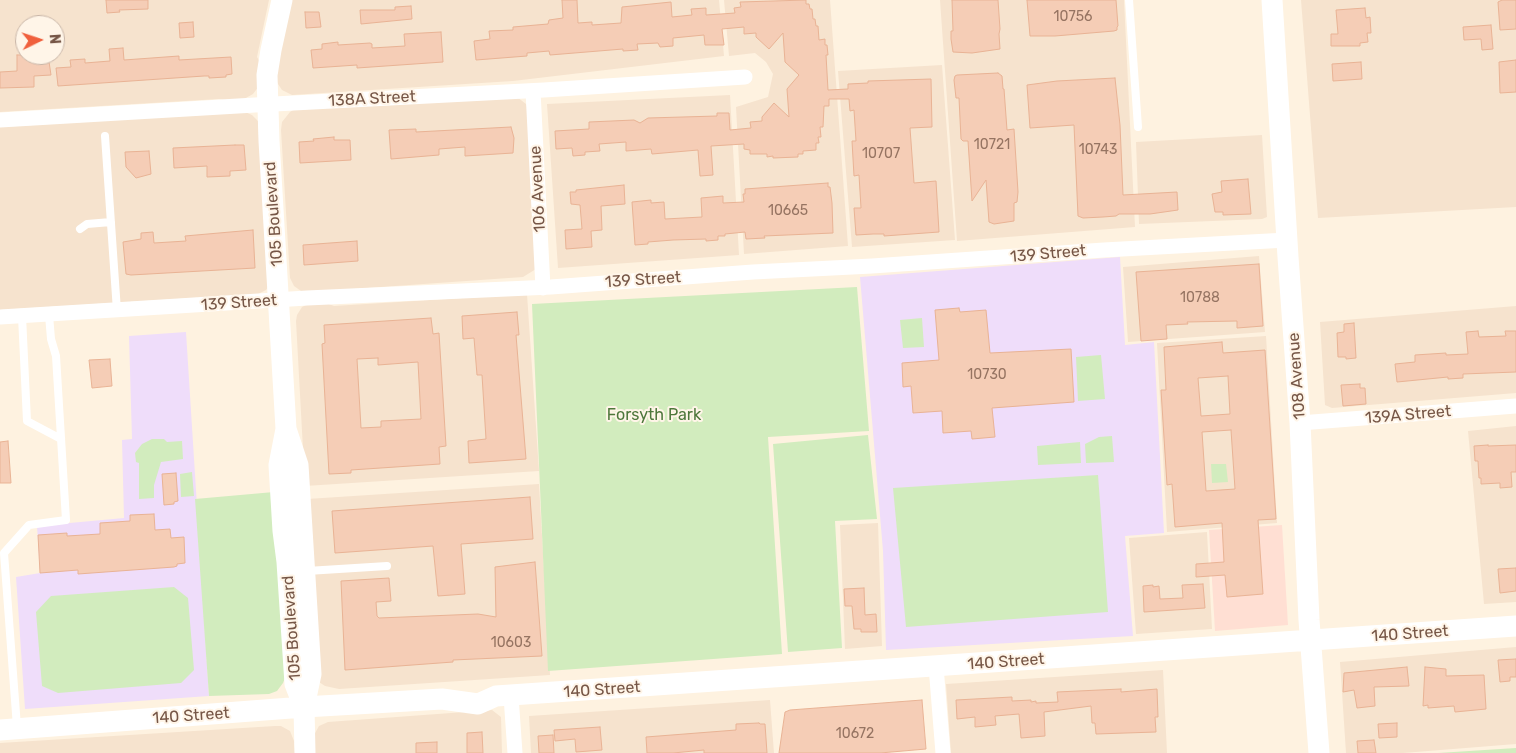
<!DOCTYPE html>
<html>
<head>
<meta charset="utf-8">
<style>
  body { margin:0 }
  #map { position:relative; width:1516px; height:753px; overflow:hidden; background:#fef2e0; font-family:Rubik,sans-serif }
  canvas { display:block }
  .north { position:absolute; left:15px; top:15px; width:50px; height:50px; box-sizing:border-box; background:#fff5e8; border:1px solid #c8b5a7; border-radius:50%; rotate:86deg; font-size:14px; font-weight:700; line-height:20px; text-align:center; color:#765646 }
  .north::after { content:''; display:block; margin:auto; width:18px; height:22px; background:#f0603d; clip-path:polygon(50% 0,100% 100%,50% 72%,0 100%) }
</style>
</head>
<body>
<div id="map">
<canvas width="1516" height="753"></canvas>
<div class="north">N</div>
</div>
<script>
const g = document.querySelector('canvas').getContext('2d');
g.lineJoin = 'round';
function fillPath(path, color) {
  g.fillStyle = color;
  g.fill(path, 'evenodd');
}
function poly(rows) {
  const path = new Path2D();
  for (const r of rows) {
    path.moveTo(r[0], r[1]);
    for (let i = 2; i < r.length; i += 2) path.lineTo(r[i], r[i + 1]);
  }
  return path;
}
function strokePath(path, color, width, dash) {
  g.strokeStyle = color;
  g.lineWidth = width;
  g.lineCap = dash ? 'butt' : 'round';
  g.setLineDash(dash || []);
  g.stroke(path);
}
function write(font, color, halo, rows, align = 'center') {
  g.font = font + ' Rubik,sans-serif';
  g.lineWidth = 4;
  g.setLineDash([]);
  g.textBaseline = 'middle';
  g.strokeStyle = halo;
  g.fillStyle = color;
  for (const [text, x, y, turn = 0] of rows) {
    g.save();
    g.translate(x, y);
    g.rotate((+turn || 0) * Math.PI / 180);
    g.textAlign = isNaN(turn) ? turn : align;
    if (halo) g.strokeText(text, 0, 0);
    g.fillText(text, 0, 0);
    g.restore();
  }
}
fillPath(poly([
  [0,0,269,0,257,57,261,64,259,86,253,94,244,99,225,100,219,99,0,112],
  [25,25,55,25,55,55,25,55],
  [289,0,719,0,724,56,513,81,292,95,282,90,276,81],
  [724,0,830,0,848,246,744,254,736,107,768,97,773,74,766,62,755,53,729,56],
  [940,0,1124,0,1135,227,957,241],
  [1301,0,1516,0,1516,207,1318,218],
  [942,65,955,240,852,247,838,71],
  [730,95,739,255,558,268,547,104],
  [517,97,526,104,528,109,536,269,523,277,310,292,301,291,294,286,290,278,281,130,282,122,290,112,293,110],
  [245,112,252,115,258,121,268,287,266,290,258,294,0,310,0,127],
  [1262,135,1267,217,1262,219,1139,224,1136,142],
  [1259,256,1265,332,1128,342,1123,267],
  [527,294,539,471,305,486,296,321,297,315,302,307,306,305,326,303,334,306],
  [1516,306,1516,393,1332,408,1325,405,1320,322],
  [1266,336,1277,523,1167,532,1157,343],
  [1516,426,1516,602,1484,604,1468,431],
  [539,484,550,675,339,689,325,686,319,682,307,499],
  [878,523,882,646,845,649,840,525],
  [1207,532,1212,629,1136,634,1129,538],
  [1516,647,1516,744,1403,753,1346,753,1340,662],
  [1163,670,1167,753,951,753,946,684],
  [770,700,774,753,531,753,529,716],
  [492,710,501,717,502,753,315,753,314,735,319,726,328,722],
  [275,726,281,726,290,731,294,741,295,753,0,753,0,743]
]), '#f6e3ce');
fillPath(poly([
  [1282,525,1288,625,1215,631,1209,530]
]), '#ffdfd3');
fillPath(poly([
  [1120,257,1125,345,1154,342,1164,533,1125,536,1133,636,886,650,883,551,860,277],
  [186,332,209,696,25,709,16,577,40,573,37,526,124,518,122,440,132,439,129,336]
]), '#efddfa');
fillPath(poly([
  [857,287,869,431,768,437,782,654,548,671,532,304],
  [922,318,924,347,903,348,900,320],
  [1101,355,1105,399,1078,401,1076,357],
  [868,435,877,519,835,521,842,648,788,652,773,444],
  [1112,436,1114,462,1086,463,1085,444,1099,437],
  [152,439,164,439,167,442,182,441,183,459,161,462,154,485,154,498,139,499,139,463,136,462,135,453,142,444],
  [1080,442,1081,463,1038,465,1037,446],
  [1211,464,1226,464,1228,482,1212,483],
  [192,472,194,496,181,497,180,474],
  [1098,475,1108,612,906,627,893,488],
  [274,492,285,678,283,683,277,691,269,694,209,696,195,499],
  [174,587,188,598,194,670,181,683,58,693,42,686,36,612,51,596],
  [1516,748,1516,753,1438,753]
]), '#d2ecbe');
const building = poly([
  [106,0,148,0,148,9,119,10,120,12,107,13,106,0],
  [562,0,577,0,578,23,592,22,592,25,621,23,622,7,671,2,672,17,692,15,691,9,706,8,706,15,735,13,734,8,741,7,740,2,806,0,806,4,809,4,810,9,812,9,813,19,815,19,816,26,818,26,819,40,825,39,825,45,827,45,828,55,826,55,828,90,848,89,848,84,868,83,868,81,931,79,932,127,910,128,914,183,936,181,939,232,884,236,884,234,873,234,856,235,854,208,861,208,859,175,854,176,852,141,856,141,854,110,850,111,849,99,829,99,829,106,824,106,823,127,820,127,821,137,818,137,819,143,816,143,816,150,803,151,803,154,798,154,798,157,773,158,773,156,767,157,767,154,750,154,750,150,744,149,744,144,711,146,713,175,700,176,698,150,652,154,651,149,626,151,626,142,599,144,600,151,585,152,585,155,573,156,572,148,556,149,555,131,589,129,589,122,634,120,640,123,648,118,717,116,717,113,729,113,730,130,751,128,750,122,762,121,762,117,774,103,789,117,787,89,799,75,785,62,783,33,769,49,756,37,756,33,744,34,744,27,722,29,724,45,705,45,704,35,673,38,673,46,660,47,658,43,637,44,638,50,623,51,623,49,550,55,549,51,527,53,527,56,476,60,474,41,490,39,489,31,513,30,513,27,548,24,549,20,563,18,562,0],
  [952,0,998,0,1000,29,999,34,1000,49,972,53,953,52,951,39,951,31,953,31,952,0],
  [1027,0,1116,0,1118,26,1117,27,1117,30,1114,31,1055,36,1030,36,1027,0],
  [1502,0,1516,0,1516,29,1500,30,1498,2,1502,0],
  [411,6,412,19,361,24,360,10,395,10,395,7,411,6],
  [1365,8,1366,18,1370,17,1371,33,1367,33,1368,42,1360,43,1360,46,1331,46,1331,34,1338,34,1336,10,1365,8],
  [305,12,319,12,321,27,306,28,305,12],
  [193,22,194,37,180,38,179,23,193,22],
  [1491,25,1493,49,1482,50,1481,39,1464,40,1463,27,1491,25],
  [441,32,443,62,357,68,357,65,313,68,311,50,322,49,322,44,338,42,338,45,370,43,372,44,372,48,405,46,404,34,441,32],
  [123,48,124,60,179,56,179,60,231,57,232,74,226,75,226,77,209,78,209,76,204,76,58,86,56,68,71,67,70,60,85,59,85,63,110,61,109,49,123,48],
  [17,55,48,55,51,75,34,76,34,87,0,88,0,72,17,71,17,55],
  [1516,60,1516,92,1500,93,1499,62,1516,60],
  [1361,62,1362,79,1333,81,1332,64,1361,62],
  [998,73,1002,76,1003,89,1004,89,1007,130,1014,129,1018,192,1017,202,1014,203,1014,221,994,224,989,222,986,180,972,201,968,141,963,141,961,139,959,98,956,98,954,80,955,76,957,75,998,73],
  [1115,78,1120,125,1123,195,1177,192,1178,210,1150,214,1119,214,1116,216,1103,217,1083,218,1078,216,1074,125,1030,128,1027,85,1057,81,1115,78],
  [511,127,514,138,513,153,465,156,465,147,439,149,439,155,391,159,389,130,416,129,416,132,511,127],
  [334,137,334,140,350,140,351,160,300,163,299,142,314,141,313,139,334,137],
  [235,145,244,145,246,170,230,171,230,176,207,177,207,166,174,168,173,148,235,145],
  [149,151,151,174,136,178,126,167,125,152,149,151],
  [1248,179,1251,214,1223,215,1223,212,1215,212,1212,194,1222,192,1221,181,1248,179],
  [828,183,828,187,830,187,832,203,833,233,764,236,765,238,746,239,745,232,725,234,725,236,718,236,718,240,706,241,706,239,673,240,648,242,648,244,635,245,632,202,651,200,651,203,664,202,665,219,702,217,701,198,723,196,723,203,744,202,743,194,745,194,745,189,828,183],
  [624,185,625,204,601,206,602,230,591,231,592,247,566,249,565,230,582,229,580,205,571,204,570,192,576,192,576,190,624,185],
  [253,230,255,268,131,275,126,274,123,242,141,239,141,233,153,232,154,243,186,241,185,236,253,230],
  [357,241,358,261,304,265,303,245,357,241],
  [1259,264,1263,326,1237,328,1237,321,1187,322,1188,324,1166,325,1167,339,1141,341,1136,272,1259,264],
  [959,308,960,312,986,310,990,353,1071,349,1074,402,992,408,995,437,972,439,971,431,943,433,942,411,913,413,911,386,903,387,902,363,939,360,935,310,959,308],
  [517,312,519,335,516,335,526,459,469,463,468,441,486,439,482,375,477,375,474,338,463,339,462,316,517,312],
  [431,318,433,334,439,333,446,446,439,447,440,464,351,470,351,473,329,474,322,344,325,343,324,325,431,318],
  [378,358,378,365,418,362,421,419,381,421,381,427,361,428,357,359,378,358],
  [1354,323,1356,358,1346,359,1346,357,1338,357,1337,333,1344,332,1344,324,1354,323],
  [1478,331,1479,337,1506,336,1505,331,1516,331,1516,372,1463,374,1463,378,1448,379,1448,377,1397,382,1395,364,1415,362,1415,355,1446,353,1446,355,1468,354,1466,332,1478,331],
  [1222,342,1223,353,1265,350,1276,519,1258,520,1263,594,1227,597,1225,575,1196,577,1196,564,1224,562,1222,523,1175,527,1172,484,1167,485,1161,390,1166,390,1164,347,1222,342],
  [1228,376,1230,414,1201,416,1198,378,1228,376],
  [1231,430,1235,489,1206,491,1202,432,1231,430],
  [110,359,112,386,92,388,89,360,110,359],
  [1360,384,1360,388,1365,388,1366,404,1343,406,1341,385,1360,384],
  [8,441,11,483,0,483,0,442,8,441],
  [1488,445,1488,446,1516,445,1516,472,1511,472,1512,487,1500,488,1500,483,1481,484,1481,478,1479,478,1478,461,1475,461,1474,446,1488,445],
  [176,473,178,501,174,502,174,504,164,505,162,474,176,473],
  [530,497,533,539,461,544,465,594,438,596,433,546,335,553,332,511,530,497],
  [154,514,155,530,170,529,171,538,184,537,185,563,177,564,177,566,174,567,78,574,78,570,40,573,38,535,67,533,67,536,100,534,100,523,130,521,130,515,154,514],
  [535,562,542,656,453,660,453,662,345,670,341,581,389,578,391,601,376,602,377,616,379,618,478,614,496,617,495,567,535,562],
  [1516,568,1516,591,1500,593,1498,569,1516,568],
  [1203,584,1205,608,1144,612,1143,586,1153,585,1153,587,1159,586,1160,599,1183,598,1182,585,1203,584],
  [864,588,865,615,876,614,877,632,861,632,861,629,854,629,852,606,845,606,844,589,864,588],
  [1516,659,1516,677,1510,677,1510,681,1500,682,1498,660,1516,659],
  [1407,667,1409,686,1374,687,1375,706,1357,708,1354,690,1343,692,1344,673,1407,667],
  [1425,667,1446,669,1446,676,1484,675,1486,709,1455,712,1454,706,1428,708,1428,705,1423,706,1425,667],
  [1121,689,1121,692,1157,689,1158,717,1155,717,1156,732,1096,734,1095,723,1092,723,1091,706,1044,712,1045,736,1021,738,1019,714,995,716,996,725,975,727,975,717,957,719,956,700,1012,697,1012,701,1031,700,1031,702,1036,701,1036,703,1058,702,1057,692,1121,689],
  [922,700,926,749,880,753,779,753,785,712,790,710,922,700],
  [759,723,760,724,765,724,767,753,704,753,704,750,673,753,647,753,646,737,736,730,736,724,759,723],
  [1397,723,1397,737,1379,738,1378,724,1397,723],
  [600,727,602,750,576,752,575,739,555,741,554,730,600,727],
  [482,732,483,753,467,753,467,733,482,732],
  [553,735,554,753,539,753,538,736,553,735],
  [1374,740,1376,753,1358,753,1357,741,1374,740],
  [437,742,437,753,416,753,416,743,437,742]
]);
fillPath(building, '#f5cdb6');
strokePath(building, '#e9b395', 1);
strokePath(poly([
  [1129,0,1138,127],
  [105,136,117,311],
  [80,229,87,224,111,222],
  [22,316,27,421,61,439],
  [307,571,387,566],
  [17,727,4,553,29,525,66,520,56,356,51,339,49,315]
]), '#fff', 8);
strokePath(poly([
  [533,91,543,288],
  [0,120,255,105,544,90,745,77],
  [0,317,307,298,551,287,753,272,872,266,1104,250,1287,240],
  [1300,423,1516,406],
  [936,666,943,753],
  [511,696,515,753]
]), '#fff', 15);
strokePath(poly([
  [282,0,271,50,267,75,269,141,286,429,279,465,283,531,287,562,295,684,304,707],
  [1272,0,1288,257,1300,423,1309,620,1319,753],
  [286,429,298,465,311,674,304,707,305,753],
  [0,730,304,707,442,699,478,704,496,696,1516,626]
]), '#fff', 21);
write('14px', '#967462', null, [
  ["10756",1073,17],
  ["10721",992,145],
  ["10743",1098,150],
  ["10707",881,154],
  ["10665",788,211],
  ["10788",1200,298],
  ["10730",987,375],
  ["10603",511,643],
  ["10672",855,734]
]);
write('16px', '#765646', '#fff5e8', [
  ["138A Street",372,99,-3],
  ["106 Avenue",538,189,-93],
  ["105 Boulevard",274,214,-94],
  ["139 Street",1048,254,-5],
  ["139 Street",643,280,-4],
  ["139 Street",239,303,-4],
  ["108 Avenue",1297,376,-94],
  ["139A Street",1408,415,-5],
  ["105 Boulevard",292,628,-94],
  ["140 Street",1410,634,-4],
  ["140 Street",1006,662,-4],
  ["140 Street",602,690,-4],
  ["140 Street",191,716,-4]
]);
write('16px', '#4e773b', '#fff5e8', [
  ["Forsyth Park",654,415]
]);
</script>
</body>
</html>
